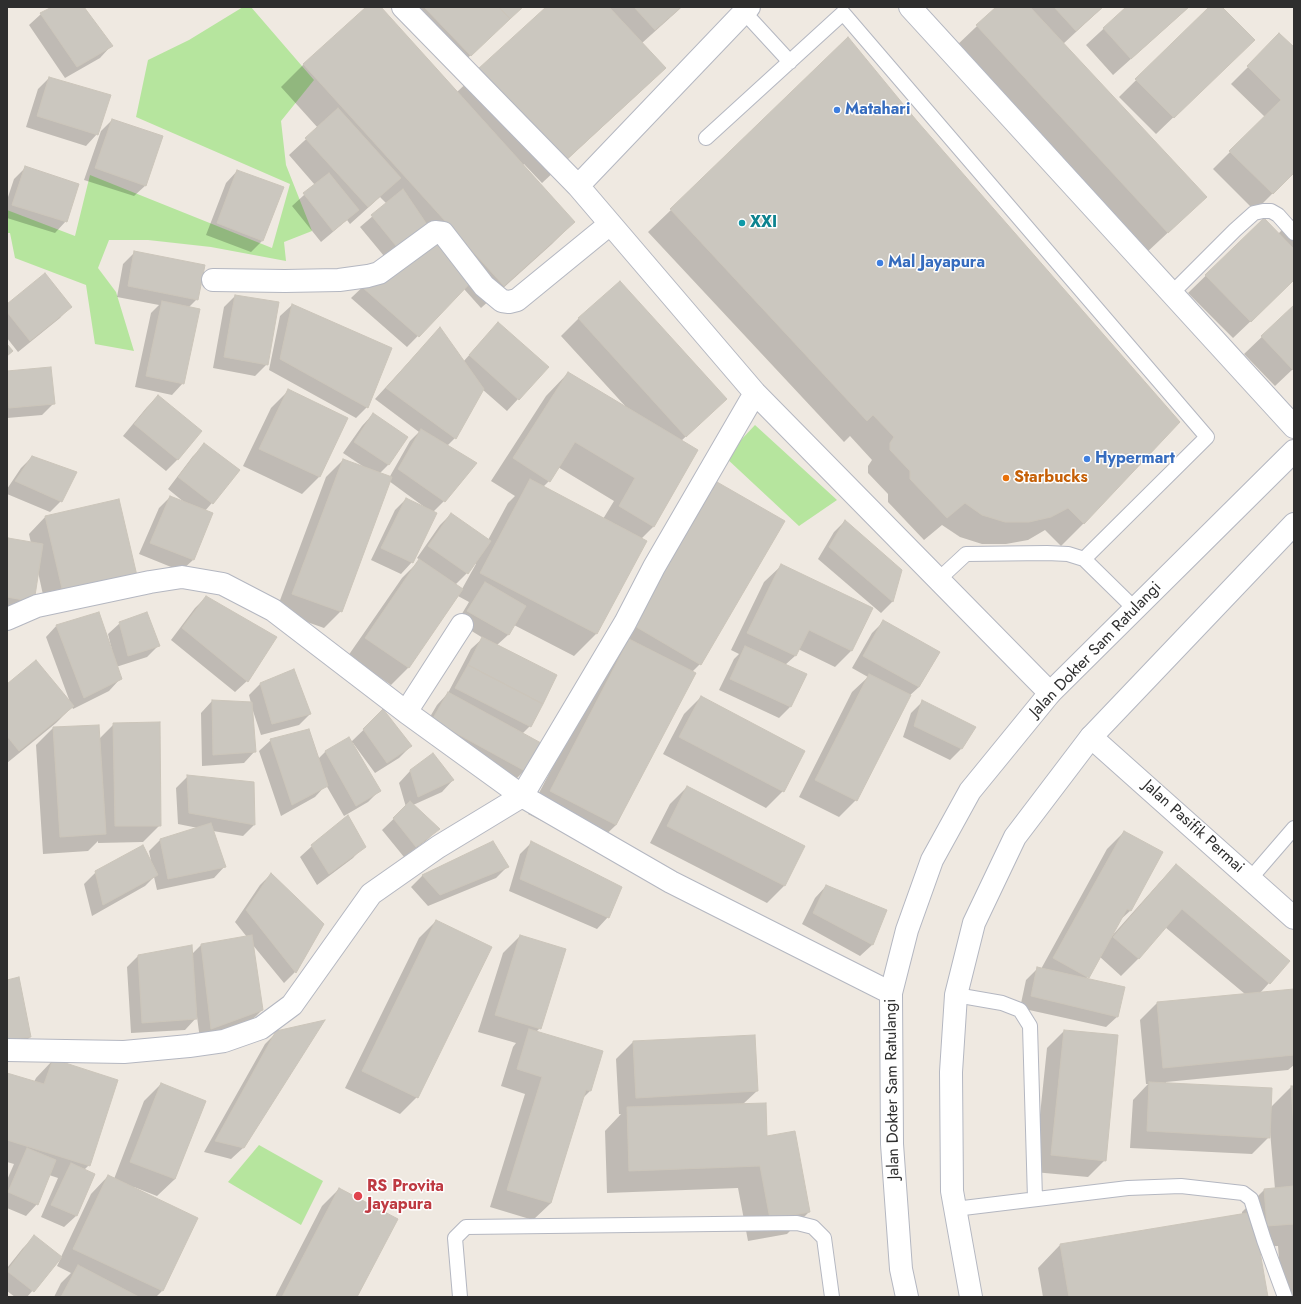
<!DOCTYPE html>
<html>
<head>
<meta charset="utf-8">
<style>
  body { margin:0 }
  #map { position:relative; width:1301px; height:1304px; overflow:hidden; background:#efe9e1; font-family:Jost,sans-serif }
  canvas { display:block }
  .frame { position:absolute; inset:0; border:8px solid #2e2e2e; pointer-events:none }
</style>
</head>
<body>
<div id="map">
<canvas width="1301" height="1304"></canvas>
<div class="frame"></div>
</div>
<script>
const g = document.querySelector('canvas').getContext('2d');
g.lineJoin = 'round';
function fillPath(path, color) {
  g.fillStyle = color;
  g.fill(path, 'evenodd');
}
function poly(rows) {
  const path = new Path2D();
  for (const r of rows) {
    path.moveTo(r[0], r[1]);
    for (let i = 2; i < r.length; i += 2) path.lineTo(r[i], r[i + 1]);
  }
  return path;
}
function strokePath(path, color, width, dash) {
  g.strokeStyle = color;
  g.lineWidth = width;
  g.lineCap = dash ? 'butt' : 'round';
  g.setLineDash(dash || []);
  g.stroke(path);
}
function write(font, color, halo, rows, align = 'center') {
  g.font = font + ' Jost,sans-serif';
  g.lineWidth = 3;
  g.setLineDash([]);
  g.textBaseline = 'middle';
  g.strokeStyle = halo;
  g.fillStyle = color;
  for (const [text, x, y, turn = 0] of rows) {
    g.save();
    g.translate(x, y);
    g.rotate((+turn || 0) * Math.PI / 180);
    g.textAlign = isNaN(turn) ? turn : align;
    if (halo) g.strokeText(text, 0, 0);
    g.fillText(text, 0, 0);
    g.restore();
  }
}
fillPath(poly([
  [243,7,251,7,314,80,281,121,286,165,312,231,284,242,286,261,211,247,148,240,109,240,98,268,116,292,134,351,95,344,86,285,15,258,10,233,7,233,7,210,75,236,90,175,272,248,290,184,136,117,148,60,189,40],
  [755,425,837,500,799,526,725,457],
  [259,1145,323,1181,301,1225,228,1182]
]), '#b6e59e');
fillPath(poly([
  [54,7,82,7,111,46,100,58,65,78,29,25,41,14],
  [368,7,380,7,457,92,547,7,682,7,642,43,665,68,642,90,542,183,524,164,523,165,574,222,552,244,481,308,464,289,407,347,351,298,389,262,360,227,387,204,380,197,350,224,347,220,321,242,292,206,315,185,289,155,318,128,281,87,303,65],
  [406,7,521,7,453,72],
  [997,7,1103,7,1063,44,1206,197,1145,254,954,48],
  [1127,7,1189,7,1113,75,1086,45],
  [1210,7,1221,7,1236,57,1156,134,1119,97],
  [1280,35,1294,49,1294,172,1255,211,1213,169,1265,117,1231,84],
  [49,78,97,134,86,146,26,127,38,89],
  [112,120,146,185,134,196,84,180,101,131],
  [916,121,1084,523,1061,546,1045,530,1028,540,1006,544,982,544,960,537,942,525,924,540,888,502,888,494,868,473,868,466,872,460,850,436,844,442,648,232,671,210],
  [25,168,66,221,55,233,7,218,7,200,14,179],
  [237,171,263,240,251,252,206,235,226,183],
  [1294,218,1294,280,1233,338,1188,293,1264,219,1278,234],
  [135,252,197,299,188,308,183,383,172,395,135,387,151,313,159,305,117,297,123,264],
  [620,282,726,399,681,441,654,526,641,539,646,541,596,634,574,656,514,625,508,635,497,645,530,726,522,734,524,771,513,782,421,732,437,705,448,693,471,649,483,638,457,622,469,602,458,596,408,668,391,685,348,656,402,578,420,560,417,558,440,525,451,514,488,540,508,503,515,496,491,481,546,396,568,373,627,408,561,336,578,319],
  [558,467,614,501,603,519,543,487,549,481],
  [474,563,476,564,462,589,455,585,467,573],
  [235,296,267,364,255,376,213,368,224,307],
  [7,305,71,306,60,318,18,352,7,338],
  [292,305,390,348,367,407,356,418,269,370,280,316],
  [1294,306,1294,368,1275,386,1244,354],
  [439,329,463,362,487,335,518,399,507,411,482,389,455,438,447,446,475,464,444,501,433,512,412,562,401,574,371,560,395,510,406,499,423,507,423,506,389,481,341,611,324,628,276,611,326,477,343,460,364,467,343,453,362,426,373,414,407,437,388,465,379,474,389,478,410,441,419,432,375,399],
  [50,368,54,403,42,415,7,418,7,372],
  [288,391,346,419,319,477,302,494,243,466,271,408],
  [158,396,201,431,177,460,166,471,123,436,147,407],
  [205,445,239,471,205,511,212,513,193,560,181,571,139,554,159,508,170,497,184,502,168,489,193,456],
  [32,457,61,501,50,512,7,494,7,489,21,468],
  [717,483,700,664,692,672,616,825,593,847,528,814,607,663,694,506],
  [46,516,137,580,47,613,38,572,33,601,7,610,7,540,8,539,31,543,29,534],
  [845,521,901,570,892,602,881,613,818,559,834,532],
  [782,565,852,650,835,667,798,649,795,656,785,665,806,675,790,707,779,718,719,690,734,659,739,654,731,650,764,582],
  [206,597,276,637,247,681,235,692,171,640,195,608],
  [883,622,919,687,908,697,856,800,839,817,799,797,852,692,868,677,852,668,872,633],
  [120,623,158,646,147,657,116,667,120,679,109,691,73,709,72,707,56,723,7,763,7,685,70,702,46,637,57,625,111,650,112,650,108,634],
  [293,671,310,714,299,725,261,735,252,708,255,751,244,763,202,766,201,713,212,701,251,703,249,695,260,684],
  [701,697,783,791,766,808,663,754,684,714],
  [922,702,974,727,961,749,950,760,903,737,911,713],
  [383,711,411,746,399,758,375,773,353,743,352,743,379,791,368,802,344,816,326,785,315,797,281,816,259,751,271,740,318,759,325,752,349,739,351,742],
  [114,724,160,825,143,842,98,843,98,841,88,851,43,854,36,745,53,728,99,739],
  [433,754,453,780,442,792,413,805,438,829,427,840,404,857,382,830,406,807,399,783,410,771],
  [188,776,254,825,243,836,213,831,225,866,214,878,157,890,154,877,145,886,92,916,84,884,96,872,151,861,149,851,160,840,198,828,178,824,176,788],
  [687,787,804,847,784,886,767,903,650,843,670,804],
  [1124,832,1162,853,1130,911,1119,921,1111,937,1159,883,1176,866,1269,983,1260,993,1294,990,1294,1065,1288,1070,1166,1082,1166,1084,1270,1108,1291,1087,1294,1087,1294,1297,1282,1297,1278,1246,1258,1247,1267,1297,1043,1297,1038,1268,1060,1245,1242,1214,1242,1212,1264,1190,1275,1189,1270,1131,1269,1131,1269,1137,1252,1154,1130,1148,1133,1100,1148,1084,1146,1084,1140,1020,1157,1003,1245,994,1165,927,1138,959,1121,976,1100,957,1086,979,1118,1016,1106,1027,1020,1008,1026,980,1038,968,1041,969,1107,849],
  [493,843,508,866,496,878,428,906,411,887,422,876],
  [531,843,608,917,597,929,509,891,520,854],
  [312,846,364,846,353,858,317,885,300,857],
  [271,874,295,972,284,983,252,944,262,1010,251,1021,200,1039,197,1017,185,1030,131,1033,127,967,138,956,192,954,201,945,247,937,235,922,260,885],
  [826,886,885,911,872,945,860,956,802,924,815,898],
  [436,921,417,1097,400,1114,345,1088,419,938],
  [520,936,540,1028,536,1032,602,1052,590,1091,582,1099,551,1203,533,1220,490,1207,525,1094,501,1086,513,1047,516,1043,478,1032,503,953],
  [18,979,30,1037,19,1048,7,1050,7,981],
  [1064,1031,1105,1160,1088,1177,1034,1172,1047,1048],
  [277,1032,243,1148,231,1159,204,1152,265,1044],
  [633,1042,757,1091,743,1104,766,1137,809,1212,787,1234,748,1241,738,1188,607,1193,605,1131,621,1114,619,1114,616,1059],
  [53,1060,89,1165,84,1170,94,1175,76,1216,64,1227,41,1217,58,1178,49,1175,37,1204,26,1216,7,1208,7,1180,14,1164,7,1162,7,1074,34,1082,36,1078],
  [161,1084,205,1101,175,1179,157,1196,134,1187,134,1189,197,1218,162,1291,156,1297,54,1297,61,1283,71,1273,57,1266,61,1258,27,1297,15,1297,7,1291,7,1268,23,1248,34,1237,61,1257,91,1194,108,1176,114,1179,144,1101],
  [339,1189,356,1297,275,1297,322,1206]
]), '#0003');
const building = poly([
  [52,7,84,7,113,46,77,67,40,13,52,7],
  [366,7,381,7,575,222,504,286,303,64,366,7],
  [424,7,499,7,510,19,471,56,424,7],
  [499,7,523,7,510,19,499,7],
  [546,7,609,7,666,68,565,161,478,69,546,7],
  [634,7,681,7,655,30,634,7],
  [996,7,1030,7,1207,197,1168,233,976,25,996,7],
  [1054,7,1103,7,1076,31,1054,7],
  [1126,7,1189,7,1131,59,1103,28,1126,7],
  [1209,7,1222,7,1255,40,1174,118,1135,79,1209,7],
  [1279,33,1294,47,1294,173,1273,194,1229,151,1281,100,1247,66,1279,33],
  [848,37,917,121,1180,422,1084,524,1068,508,1051,517,1029,522,1005,522,982,515,965,503,947,518,910,479,910,471,890,450,890,443,894,437,873,415,867,421,670,209,848,37],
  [49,77,111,95,98,135,37,116,49,77],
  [338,108,401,178,368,207,305,138,338,108],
  [112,119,163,136,146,186,95,168,112,119],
  [25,166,79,184,67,222,12,205,25,166],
  [237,170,284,187,263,241,217,223,237,170],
  [329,173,359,210,333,231,303,193,329,173],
  [403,189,428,226,401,252,371,215,403,189],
  [1264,218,1294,249,1294,280,1251,322,1205,275,1264,218],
  [435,235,476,277,419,337,362,287,435,235],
  [134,251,205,265,198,300,128,286,134,251],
  [45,273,72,307,30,341,7,312,7,304,45,273],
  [620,281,727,399,686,437,578,318,620,281],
  [235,295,279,302,268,365,224,357,235,295],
  [162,301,200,309,184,384,146,376,162,301],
  [292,304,392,348,368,408,280,359,292,304],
  [1294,305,1294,369,1293,370,1261,336,1294,305],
  [498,322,549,367,519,400,469,355,498,322],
  [440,327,484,389,456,439,386,388,440,327],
  [7,344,13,351,7,356,7,344],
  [51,367,55,404,9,408,7,371,51,367],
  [568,372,698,450,654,527,619,506,635,478,575,442,550,482,513,458,568,372],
  [288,389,348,418,320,477,259,449,288,389],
  [158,395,202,431,178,460,134,424,158,395],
  [373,413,408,437,389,465,354,442,373,413],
  [421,429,477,463,445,502,398,469,421,429],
  [204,443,240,470,213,504,178,477,204,443],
  [32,456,77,472,62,502,15,481,32,456],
  [343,459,392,477,342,612,292,594,343,459],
  [530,479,647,541,597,634,480,573,530,479],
  [717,482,785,521,701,665,633,625,717,482],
  [170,496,213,513,194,560,150,543,170,496],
  [406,498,437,513,413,563,381,548,406,498],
  [119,499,138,580,64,597,45,516,119,499],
  [451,513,491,541,468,574,428,546,451,513],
  [845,520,902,570,893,602,829,547,845,520],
  [8,538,43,544,34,602,7,597,8,538],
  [419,559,463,589,409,668,365,638,419,559],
  [781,564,873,608,852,651,809,630,796,656,747,633,781,564],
  [485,582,526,606,509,635,467,611,485,582],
  [206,596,277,637,248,682,182,628,206,596],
  [99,612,122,679,84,698,56,625,99,612],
  [147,612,160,646,128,656,119,622,147,612],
  [883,620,940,652,919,687,863,656,883,620],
  [482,637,557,675,543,704,468,665,482,637],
  [629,639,696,673,616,825,550,791,629,639],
  [745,646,807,674,791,707,730,679,745,646],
  [36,660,74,706,19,751,7,736,7,684,36,660],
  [468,665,543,704,531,727,455,688,468,665],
  [294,669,311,714,272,724,260,683,294,669],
  [869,674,911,695,857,801,815,780,869,674],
  [448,692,541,743,525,771,432,720,448,692],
  [701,696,805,751,784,792,679,737,701,696],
  [212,700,252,702,256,752,213,755,212,700],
  [922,700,976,727,962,749,914,726,922,700],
  [383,709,412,746,387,763,363,729,383,709],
  [160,722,161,826,115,826,113,723,160,722],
  [99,725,106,834,60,837,53,727,99,725],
  [309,729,328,786,292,805,270,739,309,729],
  [349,737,381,791,356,806,325,751,349,737],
  [433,753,454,780,418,797,410,770,433,753],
  [187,775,254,782,255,825,189,813,187,775],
  [687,786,805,846,785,886,667,826,687,786],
  [410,801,440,829,416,847,393,818,410,801],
  [348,815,366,847,329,874,311,845,348,815],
  [211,823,226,867,168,879,160,839,211,823],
  [1124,831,1163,852,1131,911,1127,909,1089,978,1053,958,1124,831],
  [493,841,509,867,440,895,422,875,493,841],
  [531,841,622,887,609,918,520,879,531,841],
  [143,845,158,875,103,905,95,871,143,845],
  [1176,864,1290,961,1270,984,1182,909,1139,959,1113,937,1176,864],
  [271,873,324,924,296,973,246,910,271,873],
  [826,885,887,910,873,945,813,913,826,885],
  [436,920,492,947,418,1098,362,1071,436,920],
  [252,935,263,1010,211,1029,201,944,252,935],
  [520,935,566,949,541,1029,495,1015,520,935],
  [192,945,197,1019,142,1023,138,955,192,945],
  [1037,967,1125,987,1118,1017,1031,996,1037,967],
  [19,977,31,1037,7,1040,7,980,19,977],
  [1294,989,1294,1055,1163,1068,1157,1002,1294,989],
  [325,1020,244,1148,215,1141,276,1031,325,1020],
  [529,1029,603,1051,591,1091,586,1090,551,1203,507,1190,542,1077,517,1069,529,1029],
  [1064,1030,1118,1035,1106,1161,1051,1155,1064,1030],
  [755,1035,758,1091,636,1098,633,1041,755,1035],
  [53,1059,118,1080,90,1166,7,1140,7,1073,44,1084,53,1059],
  [1149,1082,1272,1088,1270,1138,1147,1131,1149,1082],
  [161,1083,206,1101,175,1179,130,1162,161,1083],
  [1291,1086,1294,1086,1294,1130,1291,1086],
  [766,1103,767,1136,795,1131,810,1212,770,1219,760,1166,629,1171,627,1107,766,1103],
  [27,1148,56,1160,38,1205,8,1192,27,1148],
  [71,1163,95,1174,77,1216,51,1205,71,1163],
  [108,1175,198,1218,163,1291,73,1249,108,1175],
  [1294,1186,1294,1224,1267,1226,1264,1189,1294,1186],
  [339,1188,398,1219,357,1297,282,1297,339,1188],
  [1253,1212,1268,1297,1069,1297,1060,1244,1253,1212],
  [34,1235,62,1257,34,1292,7,1271,34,1235],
  [78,1265,139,1297,61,1297,78,1265]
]);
fillPath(building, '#cbc7bf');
strokePath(building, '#cbc5ba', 1);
const lane = poly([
  [744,12,790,62],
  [706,138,843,13,1207,437,1084,559,1135,609],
  [1172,293,1235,230,1254,213,1263,211,1271,211,1278,215,1294,233],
  [938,580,966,554,1047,553,1068,554,1084,559],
  [1250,879,1294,828],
  [956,995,1002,1003,1020,1010,1030,1026,1035,1199],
  [955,1209,1128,1188,1181,1186,1243,1193,1251,1199,1264,1240,1285,1297],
  [460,1297,455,1238,466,1227,797,1223,813,1227,824,1238,832,1297]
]);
const street = poly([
  [403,7,578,186,755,393,1050,693],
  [910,7,1294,427],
  [578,186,749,7],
  [213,280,285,281,339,280,368,276,379,273,435,232,443,233,484,286,502,301,509,302,517,300,610,224],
  [7,619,37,606,150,582,182,577,223,584,273,610,406,712,522,796,671,882,891,993],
  [406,712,462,625],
  [1091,737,1294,918],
  [7,1050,124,1052,189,1046,224,1041,261,1028,292,1005,371,894,438,847,522,796,625,623,654,567,755,393]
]);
const secondary = poly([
  [907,1297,901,1269,892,1144,891,993,907,930,932,860,970,791,1050,693,1294,451],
  [971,1297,952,1191,951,1072,956,995,974,923,1015,837,1091,737,1294,524]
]);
strokePath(lane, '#b4b7c1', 16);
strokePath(street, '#b4b7c1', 24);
strokePath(secondary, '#b4b7c1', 24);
strokePath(lane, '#fff', 14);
strokePath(street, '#fff', 22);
strokePath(secondary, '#fff', 22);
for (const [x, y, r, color] of [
  [837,110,4,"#3f7fe0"],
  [742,223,4,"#0f9aa8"],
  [880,263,4,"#3f7fe0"],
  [1087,459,4,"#3f7fe0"],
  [1006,478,4,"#e8710a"],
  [358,1196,5,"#e0444e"]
]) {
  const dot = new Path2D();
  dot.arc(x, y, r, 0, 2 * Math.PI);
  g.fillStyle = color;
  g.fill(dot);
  strokePath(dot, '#fff', 1.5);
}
write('bold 16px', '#366cbe', '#fff', [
  ["Matahari",845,110],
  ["Mal Jayapura",888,263],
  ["Hypermart",1095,459]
], 'left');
write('bold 16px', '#0d838f', '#fff', [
  ["XXI",750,223]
], 'left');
write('bold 16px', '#c56008', '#fff', [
  ["Starbucks",1014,478]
], 'left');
write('16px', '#2e2e2e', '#fff', [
  ["Jalan Dokter Sam Ratulangi",1096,650,-46],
  ["Jalan Pasifik Permai",1193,827,42],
  ["Jalan Dokter Sam Ratulangi",893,1089,-91]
]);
write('bold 16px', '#be3a42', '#fff', [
  ["RS Provita",367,1187],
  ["Jayapura",367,1205]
], 'left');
</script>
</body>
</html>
